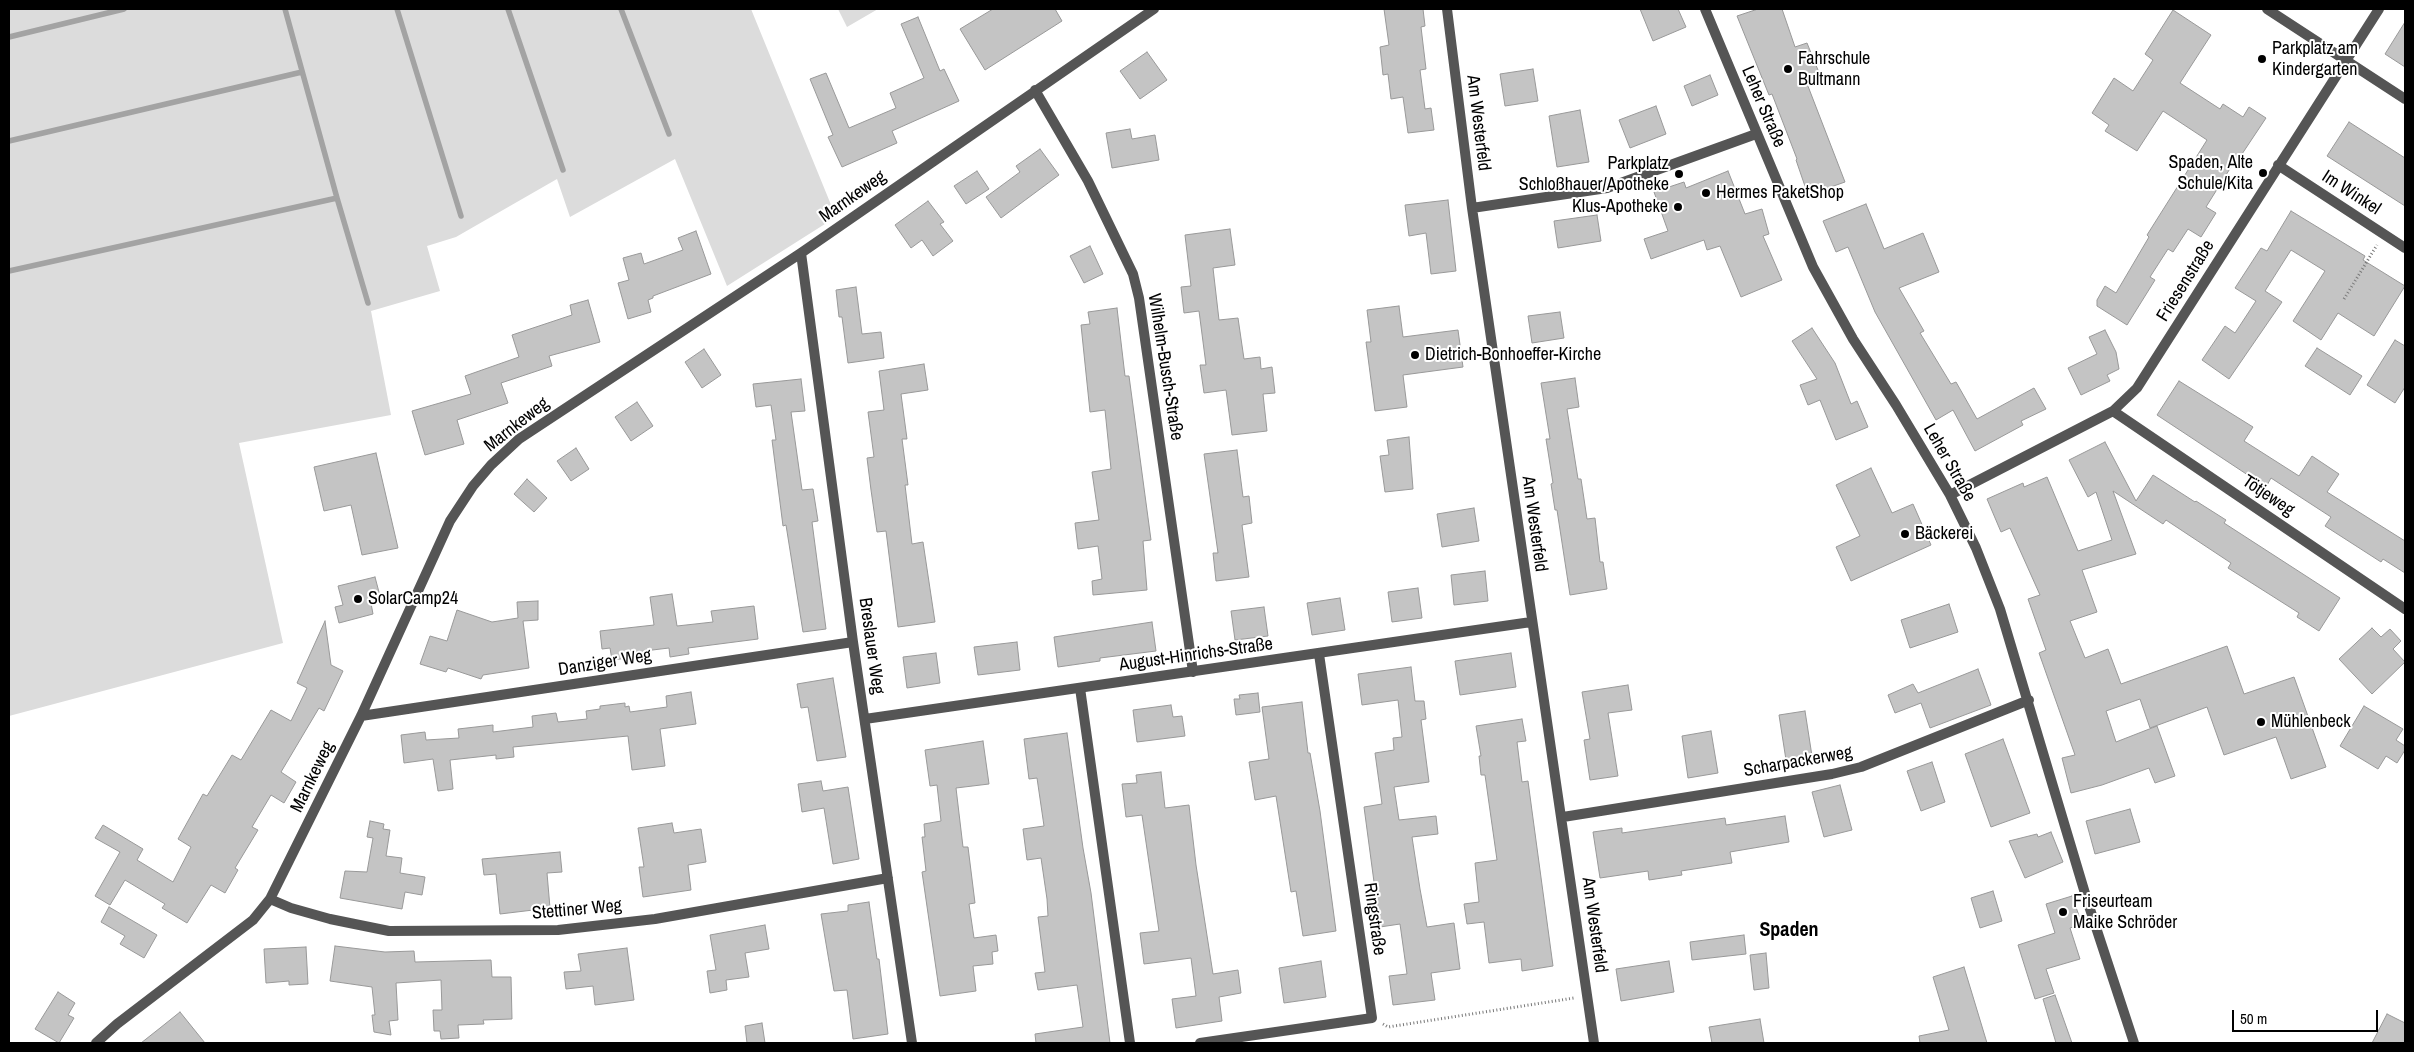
<!DOCTYPE html>
<html>
<head>
<meta charset="utf-8">
<style>
  body { margin:0 }
  #map { position:relative; width:2414px; height:1052px; overflow:hidden; background:#fff; font-family:"Archivo Narrow",sans-serif }
  canvas { display:block }
  .frame { position:absolute; inset:0; border:10px solid #000; pointer-events:none }
  .scale { position:absolute; left:2232px; top:1010px; width:146px; height:22px; box-sizing:border-box; border:2px solid #000; border-top:0; padding-left:6px; font-size:15px; line-height:18px; white-space:nowrap; color:#000; -webkit-text-stroke:4px #fff; paint-order:stroke }
</style>
</head>
<body>
<div id="map">
<canvas width="2414" height="1052"></canvas>
<div class="frame"></div>
<div class="scale">50 m</div>
</div>
<script>
const g = document.querySelector('canvas').getContext('2d');
g.lineJoin = 'round';
function fillPath(path, color) {
  g.fillStyle = color;
  g.fill(path, 'evenodd');
}
function poly(rows) {
  const path = new Path2D();
  for (const r of rows) {
    path.moveTo(r[0], r[1]);
    for (let i = 2; i < r.length; i += 2) path.lineTo(r[i], r[i + 1]);
  }
  return path;
}
function strokePath(path, color, width, dash) {
  g.strokeStyle = color;
  g.lineWidth = width;
  g.lineCap = dash ? 'butt' : 'round';
  g.setLineDash(dash || []);
  g.stroke(path);
}
function write(font, color, halo, rows, align = 'center') {
  g.font = font + ' "Archivo Narrow",sans-serif';
  g.lineWidth = 4;
  g.setLineDash([]);
  g.textBaseline = 'middle';
  g.strokeStyle = halo;
  g.fillStyle = color;
  for (const [text, x, y, turn = 0] of rows) {
    g.save();
    g.translate(x, y);
    g.rotate((+turn || 0) * Math.PI / 180);
    g.textAlign = isNaN(turn) ? turn : align;
    if (halo) g.strokeText(text, 0, 0);
    g.fillText(text, 0, 0);
    g.restore();
  }
}
fillPath(poly([
  [9,9,751,9,836,217,727,286,675,159,570,217,557,179,456,237,427,246,440,291,371,311,391,415,239,443,283,643,9,716],
  [838,9,878,9,847,27]
]), '#dcdcdc');
strokePath(poly([
  [285,9,337,198,368,303],
  [397,9,461,216],
  [508,9,563,170],
  [621,9,669,134],
  [9,37,124,9],
  [9,141,302,72],
  [9,271,337,198]
]), '#a3a3a3', 5.5);
const building = poly([
  [993,9,1055,9,1062,21,985,70,960,29,993,9],
  [1384,9,1423,9,1425,26,1421,27,1426,69,1420,70,1425,109,1431,108,1434,130,1408,133,1403,97,1391,99,1388,74,1383,75,1380,47,1389,45,1384,9],
  [1640,9,1678,9,1686,27,1653,41,1640,9],
  [1758,9,1782,9,1795,47,1807,43,1820,75,1806,81,1845,182,1808,195,1796,160,1797,159,1772,94,1769,95,1737,16,1758,9],
  [2173,10,2211,35,2180,83,2220,109,2223,104,2243,117,2249,107,2266,118,2238,160,2236,159,2206,207,2216,213,2201,237,2188,229,2173,252,2168,249,2150,277,2155,280,2127,325,2097,306,2097,300,2105,286,2116,293,2149,237,2147,235,2207,140,2163,111,2137,151,2105,131,2109,125,2092,113,2114,78,2133,91,2153,60,2145,54,2173,10],
  [918,17,940,71,944,69,959,101,892,131,897,143,842,167,828,137,833,135,810,79,826,73,849,128,896,108,890,93,924,78,901,24,918,17],
  [2405,22,2405,67,2385,54,2405,22],
  [1147,52,1167,80,1140,99,1120,71,1147,52],
  [1533,69,1538,101,1505,106,1500,74,1533,69],
  [1710,75,1718,95,1692,106,1684,86,1710,75],
  [1656,106,1666,134,1630,148,1619,120,1656,106],
  [1580,110,1589,162,1557,167,1549,116,1580,110],
  [2349,122,2405,158,2405,206,2327,156,2349,122],
  [1130,129,1132,139,1155,135,1159,160,1112,168,1106,133,1130,129],
  [1040,149,1059,175,1001,218,986,197,1020,172,1016,166,1040,149],
  [977,171,989,189,966,204,954,186,977,171],
  [1728,171,1745,214,1762,209,1769,234,1763,236,1782,280,1741,297,1720,246,1707,250,1704,240,1651,259,1644,239,1668,231,1654,192,1684,182,1686,188,1728,171],
  [1448,200,1456,271,1431,274,1426,233,1409,236,1405,205,1448,200],
  [928,201,944,222,940,224,953,241,933,256,922,240,911,248,895,225,928,201],
  [1866,204,1884,249,1923,233,1939,272,1899,288,1924,331,1920,333,1951,384,1956,382,1977,419,2034,388,2046,409,2021,421,2023,425,1975,451,1953,410,1936,420,1875,312,1848,247,1836,252,1823,221,1866,204],
  [2291,211,2365,256,2363,260,2405,286,2374,336,2338,313,2321,340,2293,321,2325,271,2291,250,2265,291,2282,302,2229,379,2202,360,2225,326,2235,333,2256,301,2235,288,2261,248,2267,251,2291,211],
  [1597,215,1601,241,1558,248,1554,221,1597,215],
  [1230,229,1235,265,1213,268,1219,320,1238,318,1244,359,1260,357,1261,369,1272,367,1275,393,1263,394,1267,431,1232,435,1226,390,1204,393,1200,365,1206,365,1199,311,1184,313,1181,287,1191,286,1185,235,1230,229],
  [696,231,711,274,653,296,653,298,648,300,651,312,628,319,618,283,629,280,623,258,641,253,644,264,683,250,678,238,696,231],
  [1090,246,1103,274,1084,283,1070,256,1090,246],
  [856,287,862,334,881,332,884,358,848,363,842,317,839,317,836,290,856,287],
  [588,300,600,342,549,356,552,366,501,383,508,403,457,420,464,444,425,455,412,411,471,394,465,376,519,357,512,335,572,315,570,305,588,300],
  [1399,306,1403,337,1458,330,1463,367,1403,375,1407,407,1375,411,1366,342,1371,342,1367,310,1399,306],
  [1117,308,1125,376,1129,376,1151,540,1143,541,1147,590,1093,595,1092,581,1102,579,1098,546,1078,549,1075,523,1099,520,1092,472,1111,469,1105,410,1090,412,1081,325,1090,324,1088,312,1117,308],
  [1560,312,1564,338,1532,343,1528,316,1560,312],
  [1812,328,1835,363,1851,404,1857,401,1868,427,1836,440,1820,400,1808,405,1800,385,1817,379,1792,341,1812,328],
  [2105,330,2116,352,2119,369,2107,375,2110,381,2081,395,2068,368,2097,354,2089,337,2105,330],
  [2395,340,2405,346,2405,387,2395,403,2367,385,2395,340],
  [2317,348,2362,376,2350,395,2305,366,2317,348],
  [704,349,721,375,702,388,685,362,704,349],
  [924,364,928,390,901,394,907,439,902,439,908,485,905,485,912,544,923,542,935,622,898,627,886,531,877,532,871,490,867,458,874,457,868,412,884,410,879,371,924,364],
  [1575,378,1579,407,1567,409,1578,479,1581,479,1587,519,1595,518,1600,562,1603,562,1607,589,1570,595,1557,510,1555,510,1551,484,1553,483,1546,439,1550,439,1541,383,1575,378],
  [801,379,805,411,791,412,802,490,813,489,818,521,812,522,826,629,803,632,786,525,783,526,772,440,776,440,771,405,756,407,753,384,801,379],
  [2179,381,2253,427,2244,441,2299,476,2312,456,2339,474,2327,492,2405,541,2405,573,2383,559,2381,562,2325,526,2331,517,2271,478,2266,487,2157,415,2179,381],
  [637,402,653,426,631,441,615,417,637,402],
  [1409,437,1413,489,1385,492,1380,456,1389,455,1387,440,1409,437],
  [2105,442,2136,501,2153,475,2195,502,2196,501,2226,520,2224,523,2340,598,2319,631,2297,617,2299,613,2228,568,2231,563,2166,520,2163,524,2113,491,2136,554,2082,570,2097,612,2070,621,2085,658,2108,649,2121,684,2227,646,2244,694,2294,677,2326,767,2291,779,2276,737,2224,755,2207,707,2150,728,2140,699,2106,711,2116,742,2157,726,2175,776,2155,783,2149,768,2102,785,2071,793,2062,758,2075,755,2039,653,2046,650,2028,599,2040,595,2010,528,2001,532,1987,499,2023,483,2024,487,2047,477,2078,551,2112,540,2096,492,2088,497,2069,460,2105,442],
  [576,448,589,469,571,481,557,461,576,448],
  [1237,450,1243,497,1249,496,1252,523,1242,525,1249,577,1216,581,1213,553,1218,553,1204,454,1237,450],
  [376,453,398,548,362,555,351,505,324,511,314,467,376,453],
  [1871,468,1892,513,1913,504,1931,545,1851,581,1836,547,1860,536,1836,485,1871,468],
  [527,479,547,498,534,512,514,494,527,479],
  [1474,508,1479,541,1442,547,1437,514,1474,508],
  [1485,571,1488,601,1454,605,1451,575,1485,571],
  [375,577,380,596,370,598,373,614,339,623,335,607,343,605,338,586,375,577],
  [1418,588,1422,618,1392,622,1388,592,1418,588],
  [672,594,677,626,713,622,711,611,754,606,758,639,688,648,689,654,670,657,669,648,636,652,637,657,612,660,610,648,602,649,600,631,654,625,650,597,672,594],
  [1340,598,1345,630,1312,635,1307,603,1340,598],
  [538,601,538,620,523,621,529,668,483,675,481,679,448,668,446,672,420,664,430,636,447,641,457,610,492,622,518,618,517,602,538,601],
  [1949,604,1958,632,1910,648,1901,620,1949,604],
  [1264,607,1268,636,1235,640,1231,611,1264,607],
  [325,621,331,665,343,671,324,711,319,708,281,772,296,782,284,803,271,795,252,827,258,830,235,868,238,870,225,893,211,885,187,923,162,908,165,904,125,880,110,905,95,896,120,852,95,838,103,825,143,849,137,860,173,882,191,847,178,839,203,794,207,796,232,755,241,760,271,710,291,721,307,688,297,683,325,621],
  [1152,622,1156,651,1100,658,1100,661,1058,667,1054,637,1152,622],
  [2372,628,2381,637,2390,629,2401,641,2393,649,2405,662,2372,694,2339,659,2372,628],
  [1017,642,1020,670,978,675,974,647,1017,642],
  [936,653,940,683,907,688,903,657,936,653],
  [1511,653,1516,687,1460,695,1455,661,1511,653],
  [1411,667,1415,701,1424,701,1426,719,1421,720,1429,782,1394,787,1399,820,1436,816,1438,834,1412,837,1420,889,1427,927,1454,923,1460,969,1431,973,1435,1000,1393,1005,1389,976,1407,974,1400,924,1380,927,1364,807,1382,804,1375,753,1394,750,1393,738,1402,737,1398,700,1362,705,1358,674,1411,667],
  [1978,669,1991,705,1930,728,1921,703,1895,713,1888,695,1913,684,1918,693,1978,669],
  [833,678,846,757,817,761,808,707,801,708,797,684,833,678],
  [1628,685,1632,710,1608,713,1618,776,1590,780,1584,740,1590,739,1582,692,1628,685],
  [691,692,696,724,660,729,665,766,632,770,628,736,513,747,514,757,496,759,496,755,450,760,453,789,438,791,433,759,404,763,401,735,425,732,426,740,459,738,458,729,493,725,493,732,533,727,532,716,556,713,558,722,587,719,586,711,600,709,600,706,625,703,625,707,629,706,630,712,667,707,666,696,691,692],
  [1258,693,1260,712,1236,715,1234,699,1240,699,1239,695,1258,693],
  [1302,702,1308,753,1310,753,1320,811,1336,931,1303,936,1296,891,1291,892,1276,796,1255,800,1249,762,1269,759,1262,707,1302,702],
  [1171,705,1173,717,1182,716,1185,736,1137,742,1133,710,1171,705],
  [2364,706,2403,729,2396,740,2405,746,2405,750,2397,763,2386,756,2378,769,2340,746,2364,706],
  [1805,711,1812,756,1786,760,1779,715,1805,711],
  [1522,719,1526,741,1517,742,1522,782,1528,781,1532,811,1553,966,1522,971,1521,959,1489,963,1484,922,1467,924,1464,904,1479,902,1475,863,1497,860,1485,775,1481,775,1479,756,1481,756,1476,726,1522,719],
  [1711,731,1718,773,1688,778,1682,736,1711,731],
  [1067,733,1083,848,1091,893,1110,1043,1036,1043,1035,1034,1083,1027,1077,985,1038,990,1035,973,1045,972,1038,917,1048,916,1047,899,1041,858,1027,860,1023,829,1044,826,1037,778,1029,779,1024,739,1067,733],
  [2003,739,2030,813,1991,827,1965,754,2003,739],
  [983,741,989,784,956,788,963,847,968,847,975,903,969,904,974,938,996,935,998,951,992,952,993,964,973,966,976,991,940,996,922,872,926,871,922,837,925,837,924,824,941,821,937,785,930,786,925,750,983,741],
  [1932,762,1945,802,1921,811,1907,771,1932,762],
  [1161,772,1165,808,1189,805,1196,865,1213,974,1238,970,1241,993,1219,997,1222,1021,1176,1028,1172,999,1196,996,1191,958,1144,964,1140,933,1159,931,1142,815,1126,817,1122,784,1137,783,1136,775,1161,772],
  [821,781,823,791,848,787,859,859,833,864,824,808,802,812,798,784,821,781],
  [1840,785,1852,830,1824,837,1812,792,1840,785],
  [2130,809,2140,842,2095,854,2086,821,2130,809],
  [1785,816,1789,842,1730,852,1732,863,1681,871,1682,875,1649,880,1648,871,1600,878,1593,832,1622,828,1622,833,1725,818,1726,825,1785,816],
  [370,821,384,824,383,829,390,830,386,856,402,858,400,873,425,877,422,895,405,892,402,909,340,898,345,871,367,872,373,838,367,837,370,821],
  [672,823,674,833,701,829,706,862,688,865,691,890,643,897,639,867,644,867,638,828,672,823],
  [2051,832,2063,862,2025,878,2009,841,2037,834,2038,837,2051,832],
  [560,852,562,872,547,873,550,908,500,914,496,874,484,875,482,859,560,852],
  [1993,891,2002,921,1980,928,1971,898,1993,891],
  [2072,896,2082,924,2070,928,2080,959,2046,969,2054,993,2035,999,2018,945,2055,933,2046,904,2072,896],
  [869,902,877,959,879,959,888,1034,853,1039,847,990,834,991,821,914,848,911,848,905,869,902],
  [109,907,157,935,144,958,120,944,125,936,101,922,109,907],
  [765,925,769,949,745,953,749,977,726,980,727,990,710,993,707,971,716,970,710,935,765,925],
  [1744,935,1746,954,1692,960,1690,942,1744,935],
  [335,946,385,952,414,951,415,962,491,960,492,977,511,977,512,1019,483,1020,484,1024,458,1025,459,1038,441,1039,440,1031,434,1031,433,1010,442,1010,441,980,396,983,398,1020,389,1021,391,1035,374,1032,372,1015,375,1015,372,987,330,981,335,946],
  [306,947,308,984,289,985,289,981,266,983,264,949,306,947],
  [627,948,634,1000,595,1005,593,986,566,989,564,972,581,971,578,954,627,948],
  [1766,953,1769,988,1754,990,1750,955,1766,953],
  [1321,961,1326,997,1284,1003,1279,968,1321,961],
  [1669,961,1674,992,1621,1001,1616,969,1669,961],
  [1964,967,1987,1043,1920,1043,1919,1036,1949,1030,1933,977,1964,967],
  [58,992,75,1003,68,1015,74,1018,59,1043,35,1029,58,992],
  [2055,995,2072,1043,2056,1043,2043,999,2055,995],
  [180,1012,205,1043,141,1043,160,1028,180,1012],
  [2387,1014,2405,1023,2405,1043,2372,1043,2387,1014],
  [1760,1019,1764,1043,1712,1043,1709,1027,1760,1019],
  [762,1023,765,1043,747,1043,745,1026,762,1023]
]);
fillPath(building, '#c4c4c4');
strokePath(building, '#999', 1);
strokePath(poly([
  [2344,299,2377,245],
  [1383,1024,1388,1027,1574,998]
]), '#777', 3, [1, 2.5]);
strokePath(poly([
  [1447,9,1472,208,1594,1043],
  [1705,9,1813,267,1853,339,1896,405,1950,495,1976,548,2000,609,2087,900,2134,1043],
  [1035,90,1088,181,1133,274,1139,298,1193,672],
  [2278,165,2405,248],
  [1472,208,1607,188,1756,134],
  [801,253,853,642,912,1043],
  [2113,411,2405,609],
  [1950,495,2113,411,2137,388,2379,9],
  [1080,688,1130,1043],
  [361,716,853,642],
  [865,719,1531,622],
  [1563,817,1832,774,1861,767,2029,700],
  [270,899,291,908,330,919,389,931,558,930,655,919,888,878],
  [96,1043,117,1024,253,920,270,899,361,716,450,521,473,486,491,465,519,439,801,253,1154,9],
  [1200,1043,1372,1018,1319,654]
]), '#555', 10);
strokePath(poly([
  [2267,9,2405,99]
]), '#555', 10);
for (const [x, y, r, color] of [
  [2262,59,5,"#000"],
  [1788,69,5,"#000"],
  [2263,173,5,"#000"],
  [1679,174,5,"#000"],
  [1706,193,5,"#000"],
  [1678,207,5,"#000"],
  [1415,355,5,"#000"],
  [1905,534,5,"#000"],
  [358,599,5,"#000"],
  [2261,722,5,"#000"],
  [2063,912,5,"#000"]
]) {
  const dot = new Path2D();
  dot.arc(x, y, r, 0, 2 * Math.PI);
  g.fillStyle = color;
  g.fill(dot);
  strokePath(dot, '#fff', 2);
}
write('18px', '#000', '#fff', [
  ["Parkplatz am",2272,49],
  ["Kindergarten",2272,70],
  ["Fahrschule",1798,59],
  ["Bultmann",1798,80],
  ["Spaden, Alte",2253,163,"right"],
  ["Schule/Kita",2253,184,"right"],
  ["Parkplatz",1669,164,"right"],
  ["Schloßhauer/Apotheke",1669,185,"right"],
  ["Hermes PaketShop",1716,193],
  ["Klus-Apotheke",1668,207,"right"],
  ["Dietrich-Bonhoeffer-Kirche",1425,355],
  ["Bäckerei",1915,534],
  ["SolarCamp24",368,599],
  ["Mühlenbeck",2271,722],
  ["Friseurteam",2073,902],
  ["Maike Schröder",2073,923]
], 'left');
write('18px', '#000', '#fff', [
  ["Leher Straße",1763,107,67],
  ["Am Westerfeld",1478,123,83],
  ["Im Winkel",2351,193,33],
  ["Marnkeweg",853,197,-35],
  ["Friesenstraße",2186,281,-58],
  ["Wilhelm-Busch-Straße",1165,367,81],
  ["Marnkeweg",517,425,-38],
  ["Leher Straße",1949,463,60],
  ["Tötjeweg",2268,496,34],
  ["Am Westerfeld",1534,524,82],
  ["Breslauer Weg",871,646,82],
  ["August-Hinrichs-Straße",1196,655,-8],
  ["Danziger Weg",605,663,-9],
  ["Scharpackerweg",1798,762,-10],
  ["Marnkeweg",313,777,-64],
  ["Stettiner Weg",577,910,-5],
  ["Ringstraße",1374,919,82],
  ["Am Westerfeld",1594,925,82]
]);
write('bold 20px', '#000', '#fff', [
  ["Spaden",1789,931]
]);
</script>
</body>
</html>
